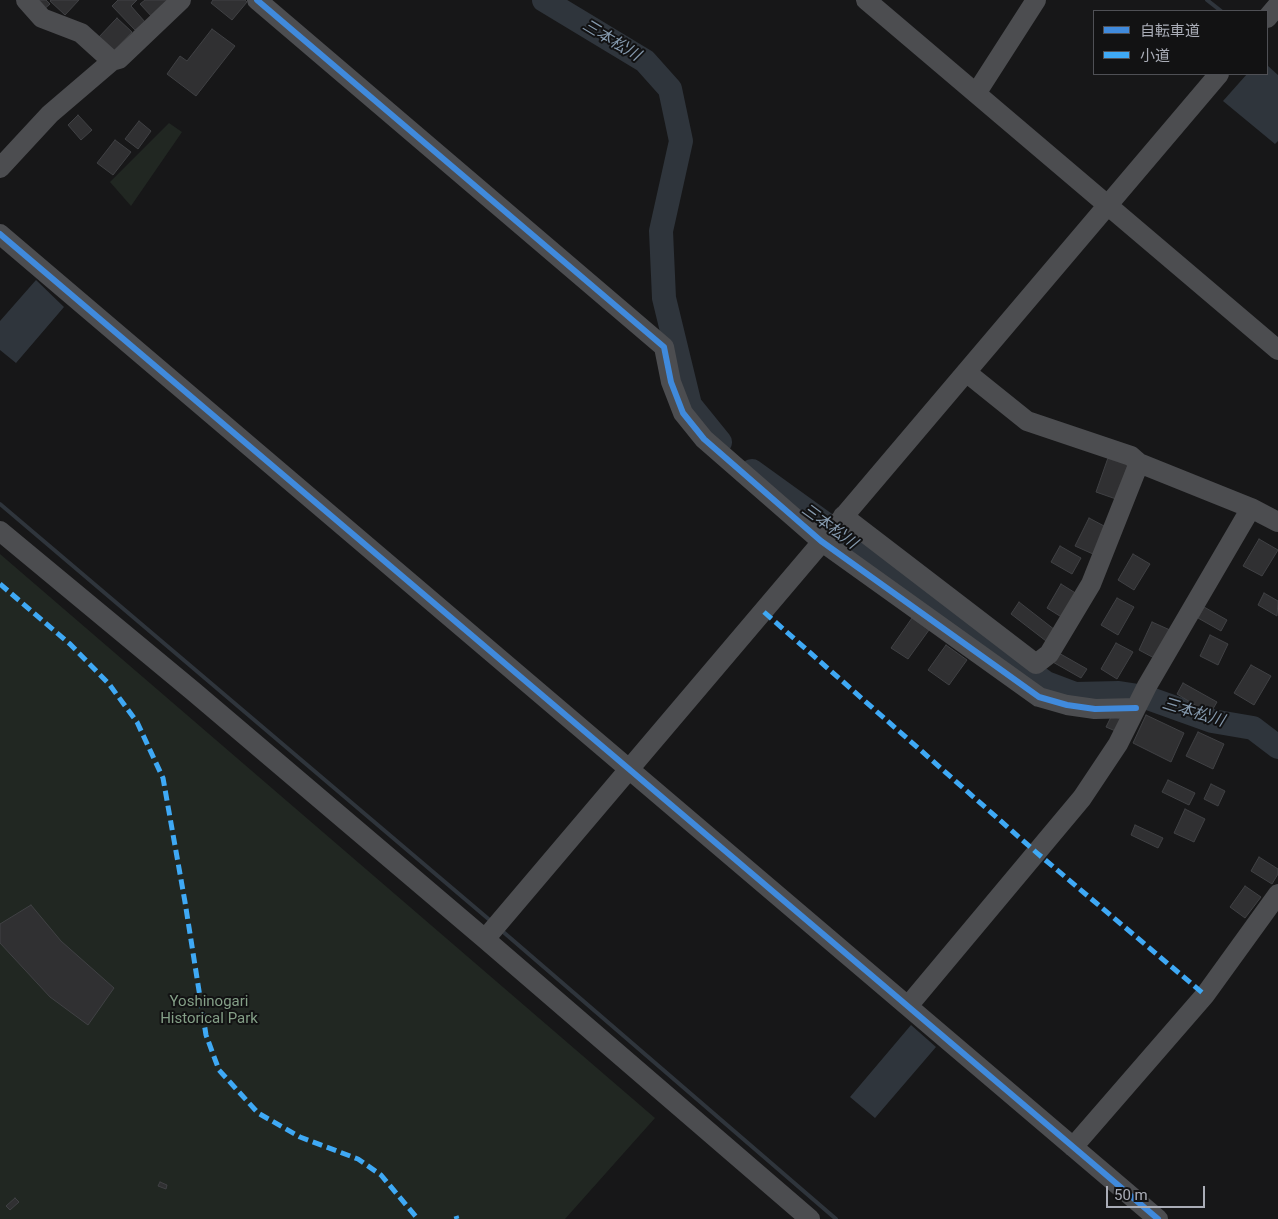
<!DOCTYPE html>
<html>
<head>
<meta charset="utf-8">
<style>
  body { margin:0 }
  #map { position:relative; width:1278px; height:1219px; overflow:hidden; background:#171718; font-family:Roboto,"Noto Sans JP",sans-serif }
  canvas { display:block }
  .legend { position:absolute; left:1093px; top:10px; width:175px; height:65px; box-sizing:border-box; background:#121213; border:1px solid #4f5055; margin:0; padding:6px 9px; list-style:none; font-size:15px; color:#aaadb7 }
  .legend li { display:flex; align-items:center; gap:10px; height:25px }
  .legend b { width:25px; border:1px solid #4f5055 }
  .scale { position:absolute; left:1106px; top:1186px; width:99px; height:22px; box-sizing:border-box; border:2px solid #aaadb7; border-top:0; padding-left:6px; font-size:15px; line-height:18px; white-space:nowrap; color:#aaadb7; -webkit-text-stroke:4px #121213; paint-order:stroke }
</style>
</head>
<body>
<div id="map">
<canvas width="1278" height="1219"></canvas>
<ul class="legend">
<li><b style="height:6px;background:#408adc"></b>自転車道</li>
<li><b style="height:6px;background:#3fa9f5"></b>小道</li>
</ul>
<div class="scale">50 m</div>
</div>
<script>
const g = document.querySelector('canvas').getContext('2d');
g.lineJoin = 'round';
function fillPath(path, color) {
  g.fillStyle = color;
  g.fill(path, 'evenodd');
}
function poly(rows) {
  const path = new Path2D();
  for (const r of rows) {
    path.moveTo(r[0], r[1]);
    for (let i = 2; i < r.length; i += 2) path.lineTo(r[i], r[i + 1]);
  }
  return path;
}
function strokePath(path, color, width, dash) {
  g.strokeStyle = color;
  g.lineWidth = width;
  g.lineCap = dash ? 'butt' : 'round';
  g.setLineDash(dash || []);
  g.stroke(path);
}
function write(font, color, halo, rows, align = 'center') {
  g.font = font + ' Roboto,"Noto Sans JP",sans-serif';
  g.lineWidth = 4;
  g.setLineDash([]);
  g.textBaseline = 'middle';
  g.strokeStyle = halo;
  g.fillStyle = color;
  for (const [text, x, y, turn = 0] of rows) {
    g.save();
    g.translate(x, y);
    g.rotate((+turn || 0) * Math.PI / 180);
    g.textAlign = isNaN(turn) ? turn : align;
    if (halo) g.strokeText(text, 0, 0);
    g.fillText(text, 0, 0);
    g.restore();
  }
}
fillPath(poly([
  [169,123,182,132,131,206,110,182],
  [0,554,655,1118,565,1219,0,1219]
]), '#212722');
fillPath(poly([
  [1267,65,1278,75,1278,141,1275,144,1223,101,1247,74,1267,74],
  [36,280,64,307,16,363,0,350,0,321],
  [911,1025,936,1047,875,1118,850,1097]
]), '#2f353c');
strokePath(poly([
  [1207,0,1221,11],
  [0,504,492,922],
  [501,930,836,1219]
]), '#2f353c', 4);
strokePath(poly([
  [544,0,645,61,670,89,681,141,661,231,664,298,690,405,720,442],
  [752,471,1046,683,1075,694,1119,693,1145,697,1212,721,1253,728,1278,747]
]), '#2f353c', 24);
const building = poly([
  [32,0,46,0,50,4,42,11,32,0],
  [51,0,79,0,65,15,50,1,51,0],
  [118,0,137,0,131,6,145,22,135,30,112,6,118,0],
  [145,0,172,0,153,18,140,4,145,0],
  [213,0,245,0,247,2,232,20,211,3,213,0],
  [117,18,132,32,113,52,98,38,117,18],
  [212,29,235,46,196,96,167,74,180,56,187,61,212,29],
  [78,115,92,130,81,140,68,125,78,115],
  [139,121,151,131,138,149,125,139,139,121],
  [115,140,131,152,113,175,97,163,115,140],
  [1109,455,1129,462,1116,499,1096,492,1109,455],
  [1089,518,1106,527,1093,554,1075,546,1089,518],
  [1259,539,1278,550,1262,576,1243,566,1259,539],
  [1060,546,1081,558,1072,574,1051,562,1060,546],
  [1133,554,1150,564,1134,590,1118,580,1133,554],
  [1061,584,1077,594,1063,618,1047,608,1061,584],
  [1264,593,1278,601,1277,616,1258,605,1264,593],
  [1117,598,1134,607,1118,635,1101,625,1117,598],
  [1019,602,1055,630,1046,641,1011,614,1019,602],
  [1204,607,1227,620,1221,631,1198,618,1204,607],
  [912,618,929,630,908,659,891,648,912,618],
  [1152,622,1170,630,1156,659,1139,650,1152,622],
  [1210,635,1228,644,1218,665,1200,656,1210,635],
  [1116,643,1133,652,1117,679,1101,669,1116,643],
  [946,645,967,660,949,685,928,670,946,645],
  [1057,652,1087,669,1081,678,1051,661,1057,652],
  [1251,665,1271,676,1254,705,1234,693,1251,665],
  [1183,683,1217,702,1210,714,1177,694,1183,683],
  [1112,715,1124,721,1118,732,1106,727,1112,715],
  [1146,715,1184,733,1171,762,1133,743,1146,715],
  [1198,732,1224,744,1213,769,1186,756,1198,732],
  [1168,780,1195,793,1189,805,1162,792,1168,780],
  [1211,784,1225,791,1218,806,1204,799,1211,784],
  [1185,809,1205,819,1194,842,1174,833,1185,809],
  [1135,825,1163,838,1158,848,1131,835,1135,825],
  [1259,857,1278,869,1278,874,1272,884,1251,871,1259,857],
  [1245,886,1261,897,1245,918,1230,907,1245,886],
  [31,905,61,941,114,988,88,1025,50,997,0,943,0,924,31,905],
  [160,1182,167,1185,166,1189,158,1186,160,1182],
  [15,1198,19,1202,10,1210,6,1206,15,1198]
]);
fillPath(building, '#303032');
strokePath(building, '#404144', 1);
strokePath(poly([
  [26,0,42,18,81,33,112,61,119,59,181,0],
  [257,0,664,347,671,382,683,413,704,439,821,541,1039,697,1067,705,1095,709,1136,708],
  [866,0,1278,350],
  [1267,18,1278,5],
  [977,92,1036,0],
  [0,168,50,114,112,61],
  [0,234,1158,1219],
  [966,372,1027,421,1131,456,1139,463,1251,508,1278,522],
  [843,516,1036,664,1049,654,1091,584,1139,463],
  [0,531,193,691,485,939,810,1219],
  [485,939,1219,74],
  [908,1006,1082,798,1118,744,1147,686,1251,508],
  [1073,1147,1205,995,1278,894]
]), '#4c4d50', 20);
strokePath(poly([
  [0,584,70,644,109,684,137,722,163,778,185,902,206,1035,219,1070,258,1113,300,1137,358,1159,381,1175,418,1219],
  [764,612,1037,853,1205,995],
  [456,1216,457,1219]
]), '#3fa9f5', 5, [10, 5]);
strokePath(poly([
  [257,0,664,347,671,382,683,413,704,439,821,541,1039,697,1067,705,1095,709,1136,708],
  [0,234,1158,1219]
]), '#408adc', 6);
write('15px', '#849f87', '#121213', [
  ["Yoshinogari",209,1002],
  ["Historical Park",209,1019]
]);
write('italic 16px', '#8599ad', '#121213', [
  ["三本松川",611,41,31],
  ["三本松川",829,527,36],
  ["三本松川",1193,713,17]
]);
</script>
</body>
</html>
